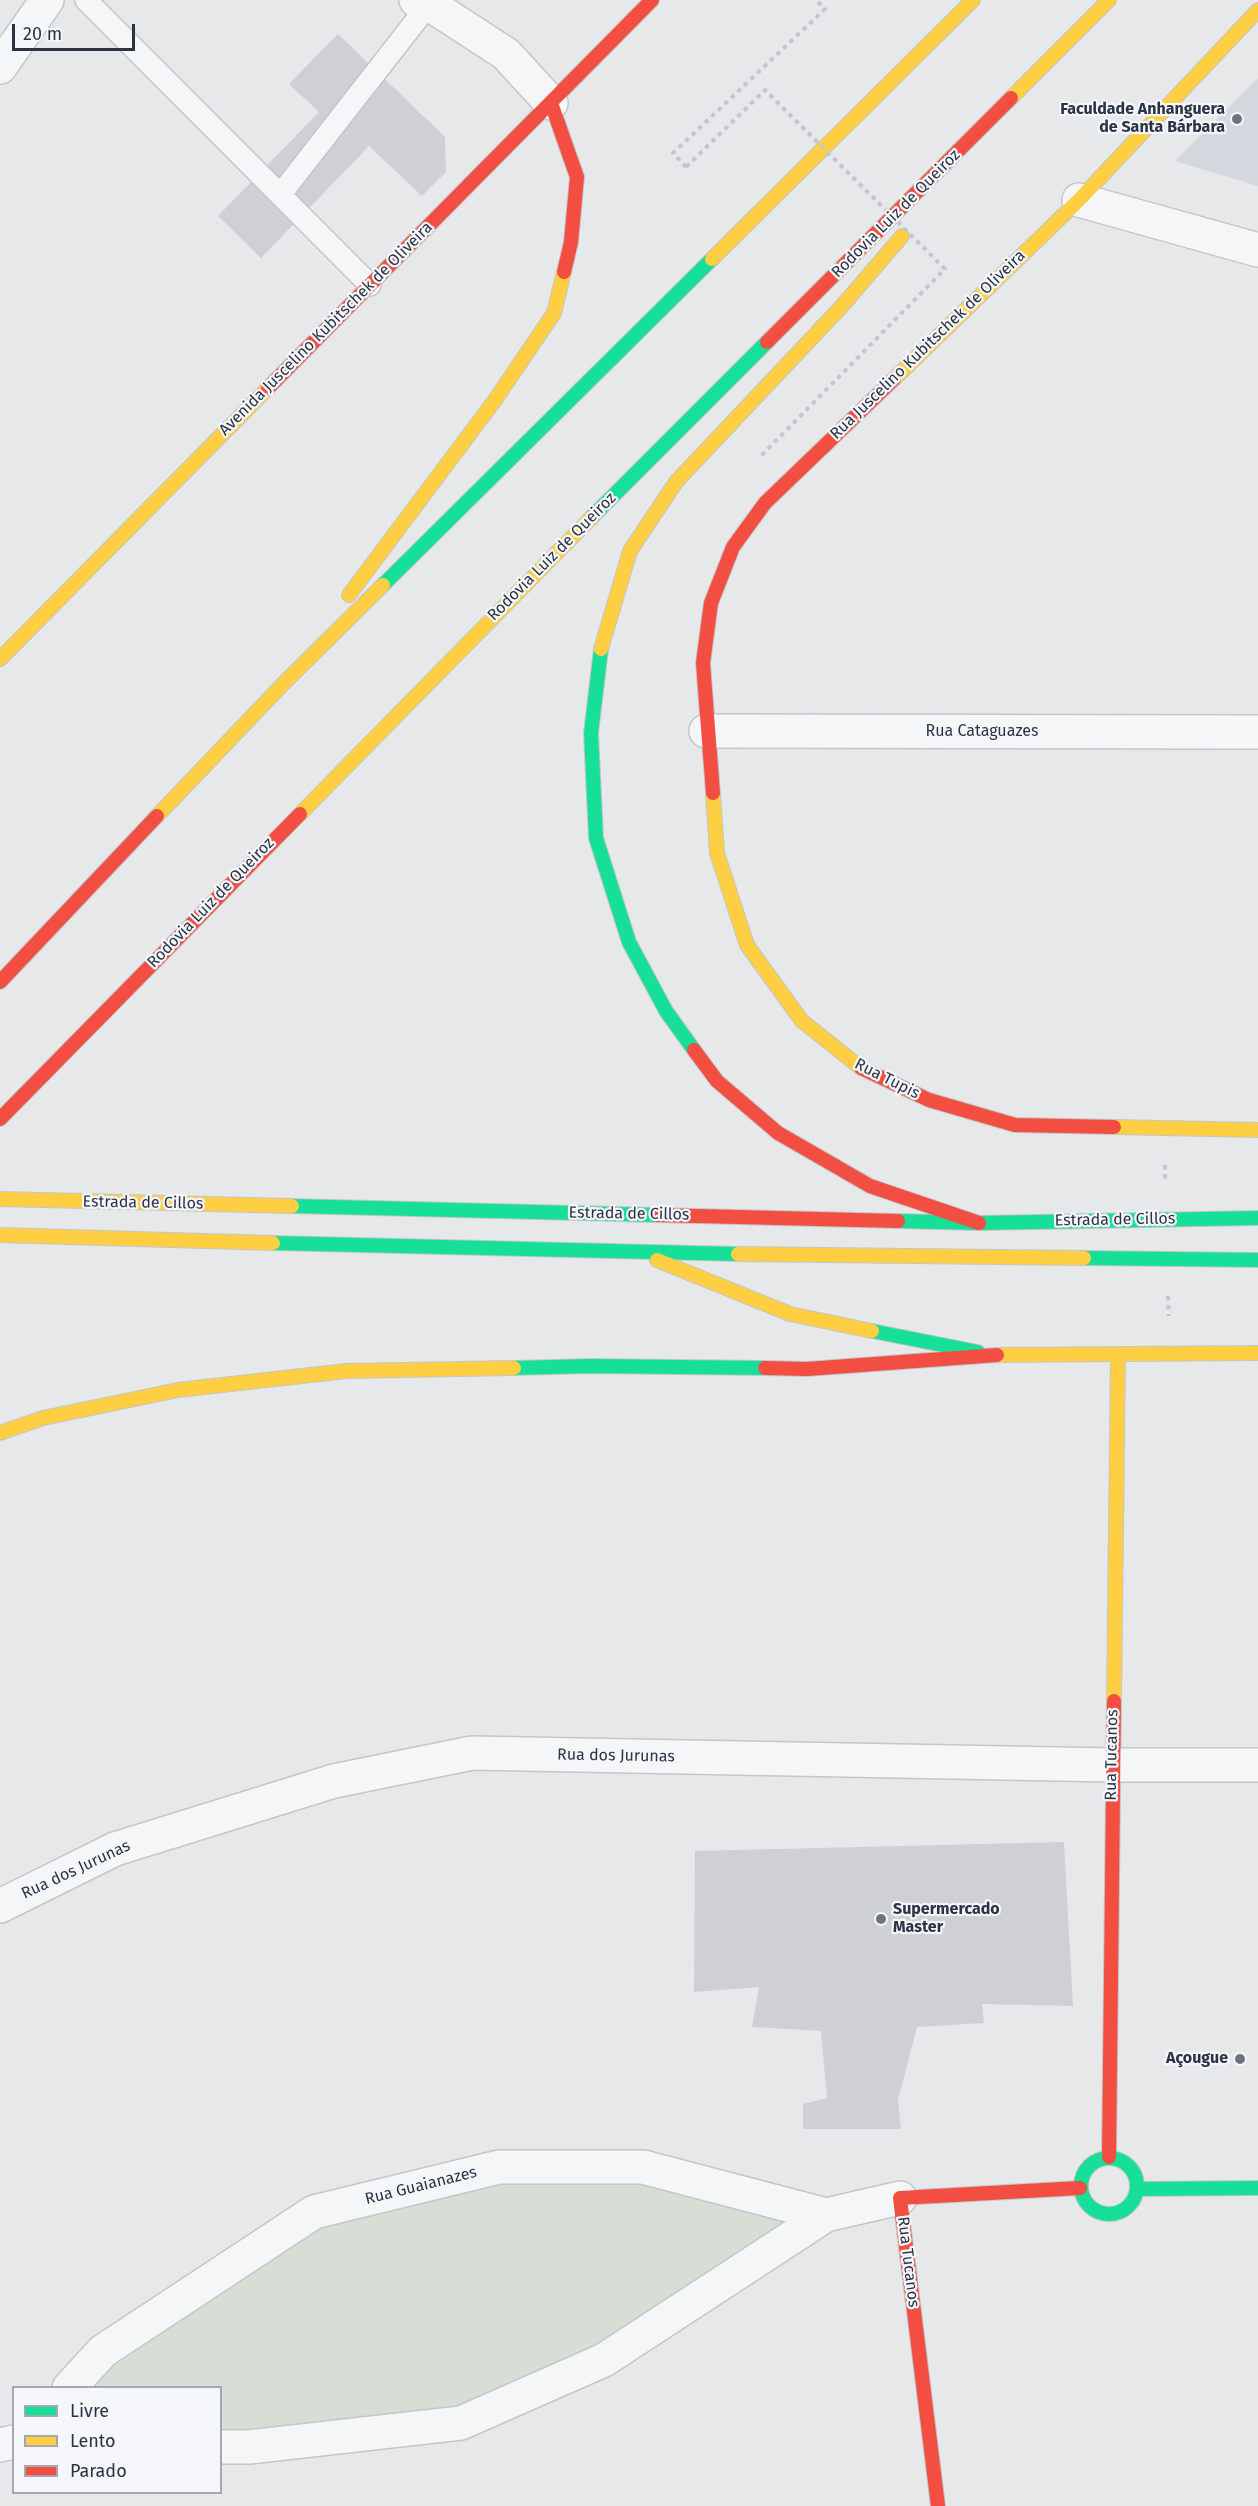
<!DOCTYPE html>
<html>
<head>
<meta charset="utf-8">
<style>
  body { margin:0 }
  #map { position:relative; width:1258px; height:2506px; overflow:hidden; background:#e6e8ea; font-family:"Fira Sans",sans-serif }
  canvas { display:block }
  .legend { position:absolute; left:12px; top:2386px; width:210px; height:108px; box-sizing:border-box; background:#f4f6f9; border:2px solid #a4a8b1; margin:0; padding:8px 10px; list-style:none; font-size:18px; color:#2b3445 }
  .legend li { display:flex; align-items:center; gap:12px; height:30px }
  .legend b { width:30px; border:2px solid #a4a8b1 }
  .scale { position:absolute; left:12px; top:24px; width:123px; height:27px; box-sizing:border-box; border:3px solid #2b3445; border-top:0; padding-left:8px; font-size:18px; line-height:21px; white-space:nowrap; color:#2b3445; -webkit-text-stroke:4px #f4f6f9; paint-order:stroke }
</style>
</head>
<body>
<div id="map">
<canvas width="1258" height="2506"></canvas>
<ul class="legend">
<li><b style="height:8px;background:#16e098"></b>Livre</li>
<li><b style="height:8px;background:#ffcf43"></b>Lento</li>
<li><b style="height:8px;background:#f24e42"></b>Parado</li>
</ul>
<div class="scale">20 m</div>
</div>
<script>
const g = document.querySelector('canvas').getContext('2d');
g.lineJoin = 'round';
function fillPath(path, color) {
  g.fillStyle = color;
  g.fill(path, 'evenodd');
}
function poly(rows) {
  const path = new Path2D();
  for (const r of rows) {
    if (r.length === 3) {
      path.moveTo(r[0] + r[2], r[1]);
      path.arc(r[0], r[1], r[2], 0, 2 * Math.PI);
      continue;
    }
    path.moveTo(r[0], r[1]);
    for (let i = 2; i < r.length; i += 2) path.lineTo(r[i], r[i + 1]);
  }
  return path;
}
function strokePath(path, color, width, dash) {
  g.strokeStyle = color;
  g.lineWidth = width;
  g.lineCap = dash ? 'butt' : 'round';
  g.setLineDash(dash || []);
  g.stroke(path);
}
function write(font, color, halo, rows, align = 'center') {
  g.font = font + ' "Fira Sans",sans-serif';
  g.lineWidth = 4.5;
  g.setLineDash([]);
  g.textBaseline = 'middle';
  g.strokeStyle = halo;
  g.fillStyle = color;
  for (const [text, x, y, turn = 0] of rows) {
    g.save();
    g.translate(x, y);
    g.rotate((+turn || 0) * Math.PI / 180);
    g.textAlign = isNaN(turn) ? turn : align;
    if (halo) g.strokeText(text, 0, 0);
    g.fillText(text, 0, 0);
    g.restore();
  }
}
fillPath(poly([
  [1258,78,1258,186,1175,161]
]), '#d4d7dd');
fillPath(poly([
  [499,2167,643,2167,826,2215,461,2423,221,2447,220,2388,69,2388,314,2212]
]), '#d6ded6');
fillPath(poly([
  [338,34,445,137,446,172,422,196,369,146,261,258,218,216,319,112,289,84],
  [1064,1842,1073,2006,982,2004,984,2023,917,2027,898,2100,901,2129,803,2129,803,2104,827,2098,821,2031,752,2027,759,1987,694,1992,695,1851]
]), '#ced0d3');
const lane = poly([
  [86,0,370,285],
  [280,195,429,4]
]);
const street = poly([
  [416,0,429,4,506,54,551,103],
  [0,67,47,0],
  [1079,200,1258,250],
  [706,731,1258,732],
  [0,1906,115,1849,334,1781,472,1753,1112,1765,1258,1765],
  [69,2388,103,2351,314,2212,499,2167,643,2167,826,2215],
  [0,2445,14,2442],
  [220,2447,249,2447,461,2423,604,2360,826,2215,900,2198]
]);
const fast = poly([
  [591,518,767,342],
  [383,585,712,259],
  [601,649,591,733,596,838,629,942,666,1011,694,1050],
  [292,1206,657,1215],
  [898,1221,979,1223,1258,1218],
  [273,1243,738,1254],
  [1084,1258,1258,1260],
  [872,1331,978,1352],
  [514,1368,591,1366,765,1368],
  [1109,2186,28],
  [1137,2189,1258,2188]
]);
const slow = poly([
  [1011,98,1109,0],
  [712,259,973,0],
  [894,379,1079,200,1258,10],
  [349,595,495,400,554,313,564,272],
  [601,649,630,551,676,482,842,306,902,236],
  [0,659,268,388],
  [713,793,717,853,747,945,802,1021,861,1068],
  [300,814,591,518],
  [157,816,283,684,383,585],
  [1114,1127,1258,1130],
  [0,1199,292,1206],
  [0,1235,273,1243],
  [738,1254,1084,1258],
  [657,1260,790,1314,872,1331],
  [997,1355,1258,1353],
  [0,1433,43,1418,178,1390,346,1371,514,1368],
  [1114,1701,1118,1354]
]);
const jam = poly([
  [551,103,577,177,571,242,564,272],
  [767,342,1011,98],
  [268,388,652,0],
  [713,793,703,663,711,603,733,547,765,503,894,379],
  [0,982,157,816],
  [694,1050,717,1081,778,1133,870,1186,979,1223],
  [861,1068,929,1100,1015,1125,1114,1127],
  [0,1119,300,814],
  [657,1215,898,1221],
  [765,1368,807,1369,997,1355],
  [1109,2157,1114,1701],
  [938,2506,900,2198,1080,2188]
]);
strokePath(lane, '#c4c6c8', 24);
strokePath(street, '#c4c6c8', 36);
strokePath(fast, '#c4c6c8', 16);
strokePath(slow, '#c4c6c8', 16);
strokePath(jam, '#c4c6c8', 16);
strokePath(poly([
  [686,167,673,153,825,9,816,0],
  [1165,1165,1165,1181],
  [1168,1296,1169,1316]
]), '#c5c6ca', 4, [4.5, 4.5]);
strokePath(lane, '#f5f6f7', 21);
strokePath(street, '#f5f6f7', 33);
strokePath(fast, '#16e098', 14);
strokePath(slow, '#ffcf43', 14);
strokePath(jam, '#f24e42', 14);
strokePath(poly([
  [686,167,765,90,945,269,760,457]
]), '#c5c6ca', 4, [4.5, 4.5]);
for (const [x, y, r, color] of [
  [1237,119,6,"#6c737f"],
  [881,1919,6,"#6c737f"],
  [1240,2059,6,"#6c737f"]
]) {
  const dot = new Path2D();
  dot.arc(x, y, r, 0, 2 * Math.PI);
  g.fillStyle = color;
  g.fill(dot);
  strokePath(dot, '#f4f6f9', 2);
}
write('bold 16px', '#2b3445', '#f4f6f9', [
  ["Faculdade Anhanguera",1225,110],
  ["de Santa Bárbara",1225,128],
  ["Supermercado",893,1910,"left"],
  ["Master",893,1928,"left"],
  ["Açougue",1228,2059]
], 'right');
write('16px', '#2b3445', '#f4f6f9', [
  ["Rodovia Luiz de Queiroz",896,214,-45],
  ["Avenida Juscelino Kubitschek de Oliveira",326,329,-45],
  ["Rua Juscelino Kubitschek de Oliveira",928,345,-44],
  ["Rodovia Luiz de Queiroz",552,557,-45],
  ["Rua Cataguazes",982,732],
  ["Rodovia Luiz de Queiroz",211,903,-46],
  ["Rua Tupis",887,1079,27],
  ["Estrada de Cillos",143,1203,1],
  ["Estrada de Cillos",629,1214,1],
  ["Estrada de Cillos",1115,1220,-1],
  ["Rua Tucanos",1112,1755,-89],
  ["Rua dos Jurunas",616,1756,1],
  ["Rua dos Jurunas",76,1870,-25],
  ["Rua Guaianazes",421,2186,-14],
  ["Rua Tucanos",908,2262,83]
]);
</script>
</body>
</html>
